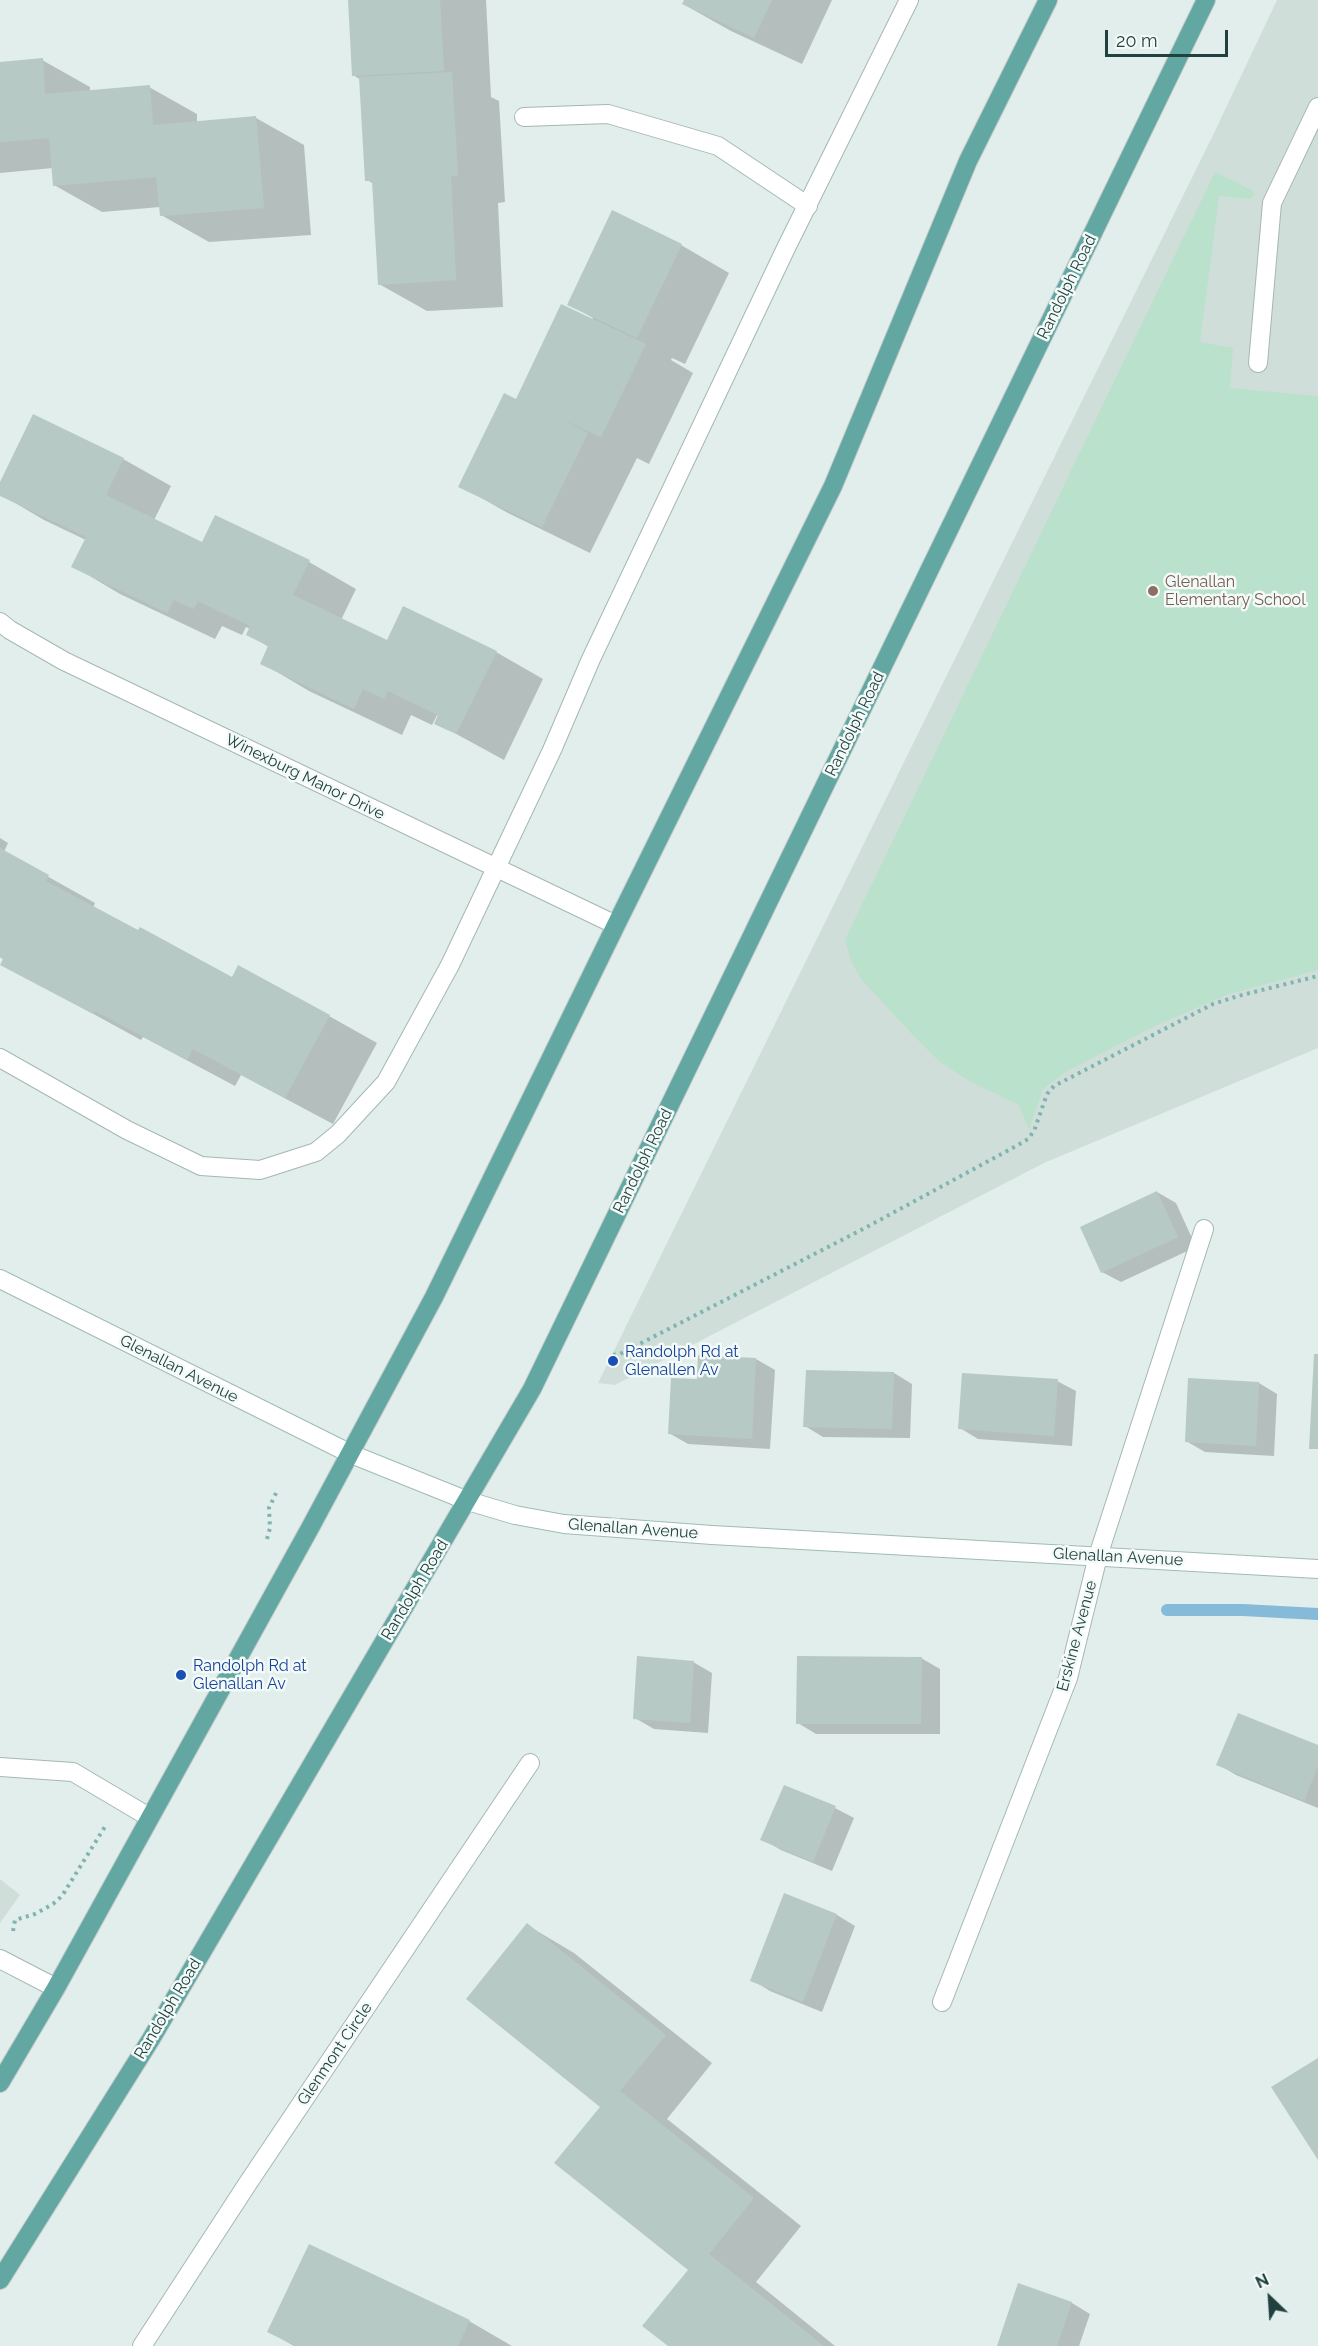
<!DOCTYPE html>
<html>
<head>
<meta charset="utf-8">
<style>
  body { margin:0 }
  #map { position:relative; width:1318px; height:2346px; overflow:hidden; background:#e2eeeb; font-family:Raleway,sans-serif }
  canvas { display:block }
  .north { position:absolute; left:1240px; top:2268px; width:60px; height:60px; -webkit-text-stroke:4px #f3faf8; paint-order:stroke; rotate:335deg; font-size:16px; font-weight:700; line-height:24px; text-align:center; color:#20413e }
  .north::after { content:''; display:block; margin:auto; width:21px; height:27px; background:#20413e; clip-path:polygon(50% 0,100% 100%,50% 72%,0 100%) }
  .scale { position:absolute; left:1105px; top:30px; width:123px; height:27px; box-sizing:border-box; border:3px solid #20413e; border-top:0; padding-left:8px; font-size:18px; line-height:21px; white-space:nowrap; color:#20413e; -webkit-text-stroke:4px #f3faf8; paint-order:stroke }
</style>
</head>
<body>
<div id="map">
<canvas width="1318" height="2346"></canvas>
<div class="north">N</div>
<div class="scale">20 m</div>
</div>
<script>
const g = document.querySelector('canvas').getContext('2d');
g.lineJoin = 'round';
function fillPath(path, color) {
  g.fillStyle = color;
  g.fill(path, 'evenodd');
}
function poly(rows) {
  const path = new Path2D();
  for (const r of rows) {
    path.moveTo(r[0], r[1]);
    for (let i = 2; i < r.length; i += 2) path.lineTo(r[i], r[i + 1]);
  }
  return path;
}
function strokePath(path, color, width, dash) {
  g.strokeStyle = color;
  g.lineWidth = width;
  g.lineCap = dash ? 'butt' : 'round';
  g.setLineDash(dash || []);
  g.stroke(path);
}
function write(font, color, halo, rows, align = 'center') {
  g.font = font + ' Raleway,sans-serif';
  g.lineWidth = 5;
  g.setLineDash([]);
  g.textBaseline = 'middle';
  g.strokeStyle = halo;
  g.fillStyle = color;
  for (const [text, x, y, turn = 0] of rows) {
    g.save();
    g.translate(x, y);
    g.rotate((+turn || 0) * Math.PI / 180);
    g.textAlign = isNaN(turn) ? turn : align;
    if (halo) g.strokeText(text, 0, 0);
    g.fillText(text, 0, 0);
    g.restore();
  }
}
fillPath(poly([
  [1277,0,1318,0,1318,1048,1044,1163,615,1385,598,1383,1214,133],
  [0,1879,20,1895,0,1923]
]), '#d0deda');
fillPath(poly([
  [1215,172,1242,185,1253,191,1254,194,1251,199,1219,196,1200,342,1233,348,1230,388,1318,396,1318,970,1226,995,1153,1027,1067,1071,1043,1089,1029,1129,1019,1105,969,1081,940,1062,913,1035,861,979,851,961,845,940]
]), '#b9e1cc');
fillPath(poly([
  [349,0,486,0,491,97,499,101,505,202,498,203,503,307,427,311,379,284,374,184,367,180,361,80,353,75],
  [685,0,832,0,802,64,731,31,683,4],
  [42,60,90,87,90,92,149,87,197,114,197,123,256,118,304,145,311,235,209,242,161,215,160,207,102,212,54,185,53,168,0,173,0,63],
  [612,212,681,245,729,273,685,364,672,358,671,360,693,373,649,464,637,458,590,553,508,513,460,486,517,401,592,320,593,318,569,304],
  [123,459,171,486,154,520,203,544,309,562,356,589,341,620,388,642,496,652,543,679,504,760,436,723,439,716,437,715,432,725,411,715,402,735,309,691,262,663,269,647,248,634,250,629,246,627,242,635,222,626,215,639,120,594,73,566,86,540,44,520,0,494,0,485],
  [0,838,8,843,4,852,95,903,93,908,232,979,329,1016,377,1043,333,1124,241,1075,235,1086,143,1037,141,1040,2,964,4,960,0,957],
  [1157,1192,1176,1203,1196,1247,1121,1282,1102,1272],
  [699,1357,756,1359,775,1370,770,1449,688,1444,669,1433,698,1381],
  [894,1373,912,1384,910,1438,823,1437,805,1426],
  [1057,1381,1076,1391,1072,1446,978,1439,960,1428],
  [1259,1383,1277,1394,1274,1456,1205,1452,1186,1441],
  [921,1658,940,1669,940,1734,816,1734,798,1723],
  [693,1662,712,1673,708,1733,654,1729,635,1718],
  [1318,1746,1318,1808,1236,1775,1218,1764],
  [785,1787,835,1808,854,1818,832,1871,781,1850,762,1839],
  [785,1895,837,1915,855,1926,822,2012,770,1991,752,1980],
  [527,1925,574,1953,712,2063,667,2119,801,2226,756,2282,835,2346,671,2346,690,2270,602,2107],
  [1019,2285,1072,2303,1090,2314,1079,2346,999,2346],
  [469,2321,512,2346,294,2346,269,2332]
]), '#0003');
strokePath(poly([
  [1167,1610,1243,1610,1318,1614]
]), '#85bbd8', 12);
fillPath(poly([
  [348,0,440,0,444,71,352,76],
  [684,0,772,0,754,38,682,4],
  [43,58,45,94,150,85,153,125,256,116,264,208,160,216,156,177,53,186,49,138,0,142,0,62],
  [452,72,458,176,451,176,456,280,378,285,372,181,365,181,359,77],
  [612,210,682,244,637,338,567,305],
  [561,304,646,344,601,437,559,418,588,433,542,527,458,487,504,393,516,399],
  [33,414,124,458,106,495,202,542,215,515,310,560,293,595,387,640,403,606,497,651,456,734,434,724,438,715,388,691,384,699,363,689,354,709,260,664,268,646,246,635,250,626,198,601,194,609,174,600,167,613,71,567,86,537,0,496,0,482],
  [0,848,49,875,46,881,138,930,140,927,232,977,238,965,330,1015,285,1098,193,1049,187,1060,95,1011,93,1014,0,965,3,959,0,957],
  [1157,1191,1178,1237,1101,1273,1080,1227],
  [1314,1354,1318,1354,1318,1449,1309,1449],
  [698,1355,756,1358,752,1439,668,1434,671,1378,697,1379],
  [806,1370,894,1372,892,1429,803,1427],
  [962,1373,1058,1379,1054,1436,958,1429],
  [1188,1378,1259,1382,1256,1446,1185,1442],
  [637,1656,694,1661,690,1723,633,1719],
  [797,1656,922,1657,921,1724,796,1724],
  [1238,1713,1318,1745,1318,1766,1304,1801,1216,1765],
  [784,1785,836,1806,813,1862,760,1840],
  [784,1893,837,1914,803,2002,750,1981],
  [527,1923,666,2035,620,2091,754,2198,709,2254,824,2346,668,2346,642,2326,688,2270,554,2163,600,2107,466,1999],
  [1318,2058,1318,2160,1271,2087],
  [309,2244,470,2320,458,2346,296,2346,267,2332],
  [1018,2283,1072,2302,1057,2346,997,2346]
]), '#b7c9c5');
const lane = poly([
  [1258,363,1272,203,1318,107],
  [0,1058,127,1130,201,1166,260,1170,316,1152,338,1134,386,1082,450,965,552,750,591,659,786,248,909,0],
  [0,1959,56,1988]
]);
const street = poly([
  [524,117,608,114,718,146,808,206],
  [0,622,10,630,64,661,616,925],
  [0,1767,73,1772,149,1817],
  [942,2002,1068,1678,1098,1556,1204,1229],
  [142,2346,248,2183,530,1763]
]);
const secondary = poly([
  [0,1279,351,1454,468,1501,515,1515,564,1524,712,1535,1318,1569]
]);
const primary = poly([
  [0,2083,56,1988,310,1528,434,1297,616,925,833,486,968,161,1048,0],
  [0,2280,151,2039,532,1389,1206,0]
]);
strokePath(lane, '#a4b7b4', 20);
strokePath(street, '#a4b7b4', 20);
strokePath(secondary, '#9fbbb6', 20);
strokePath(primary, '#c1cac9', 20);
strokePath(poly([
  [613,1355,620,1354,865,1228,1018,1145,1028,1139,1034,1131,1047,1094,1054,1086,1213,1004,1238,996,1318,976],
  [267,1539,270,1528,269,1508,277,1491],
  [13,1931,15,1920,35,1914,53,1904,62,1896,106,1825]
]), '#80b4ae', 4, [3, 4.5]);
strokePath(lane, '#fff', 18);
strokePath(street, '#fff', 18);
strokePath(secondary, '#fff', 18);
strokePath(primary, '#63a7a3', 18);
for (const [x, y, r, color] of [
  [1153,591,6,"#8d6e63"],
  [613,1361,6,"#1a4fb4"],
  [181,1675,6,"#1a4fb4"]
]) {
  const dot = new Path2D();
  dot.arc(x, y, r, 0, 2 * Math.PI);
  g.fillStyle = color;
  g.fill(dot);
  strokePath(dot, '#f3faf8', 2);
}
write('16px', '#20413e', '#f3faf8', [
  ["Randolph Road",1067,287,-64],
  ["Randolph Road",855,724,-64],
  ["Winexburg Manor Drive",305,777,26],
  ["Randolph Road",643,1161,-64],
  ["Glenallan Avenue",179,1369,27],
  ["Glenallan Avenue",633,1529,4],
  ["Glenallan Avenue",1118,1557,3],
  ["Randolph Road",415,1590,-59],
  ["Erskine Avenue",1077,1636,-75],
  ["Randolph Road",168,2009,-59],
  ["Glenmont Circle",335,2054,-56]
]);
write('16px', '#785e54', '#f3faf8', [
  ["Glenallan",1165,582],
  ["Elementary School",1165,600]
], 'left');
write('16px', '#164399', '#f3faf8', [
  ["Randolph Rd at",625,1352],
  ["Glenallen Av",625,1370],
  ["Randolph Rd at",193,1666],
  ["Glenallan Av",193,1684]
], 'left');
</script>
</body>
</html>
